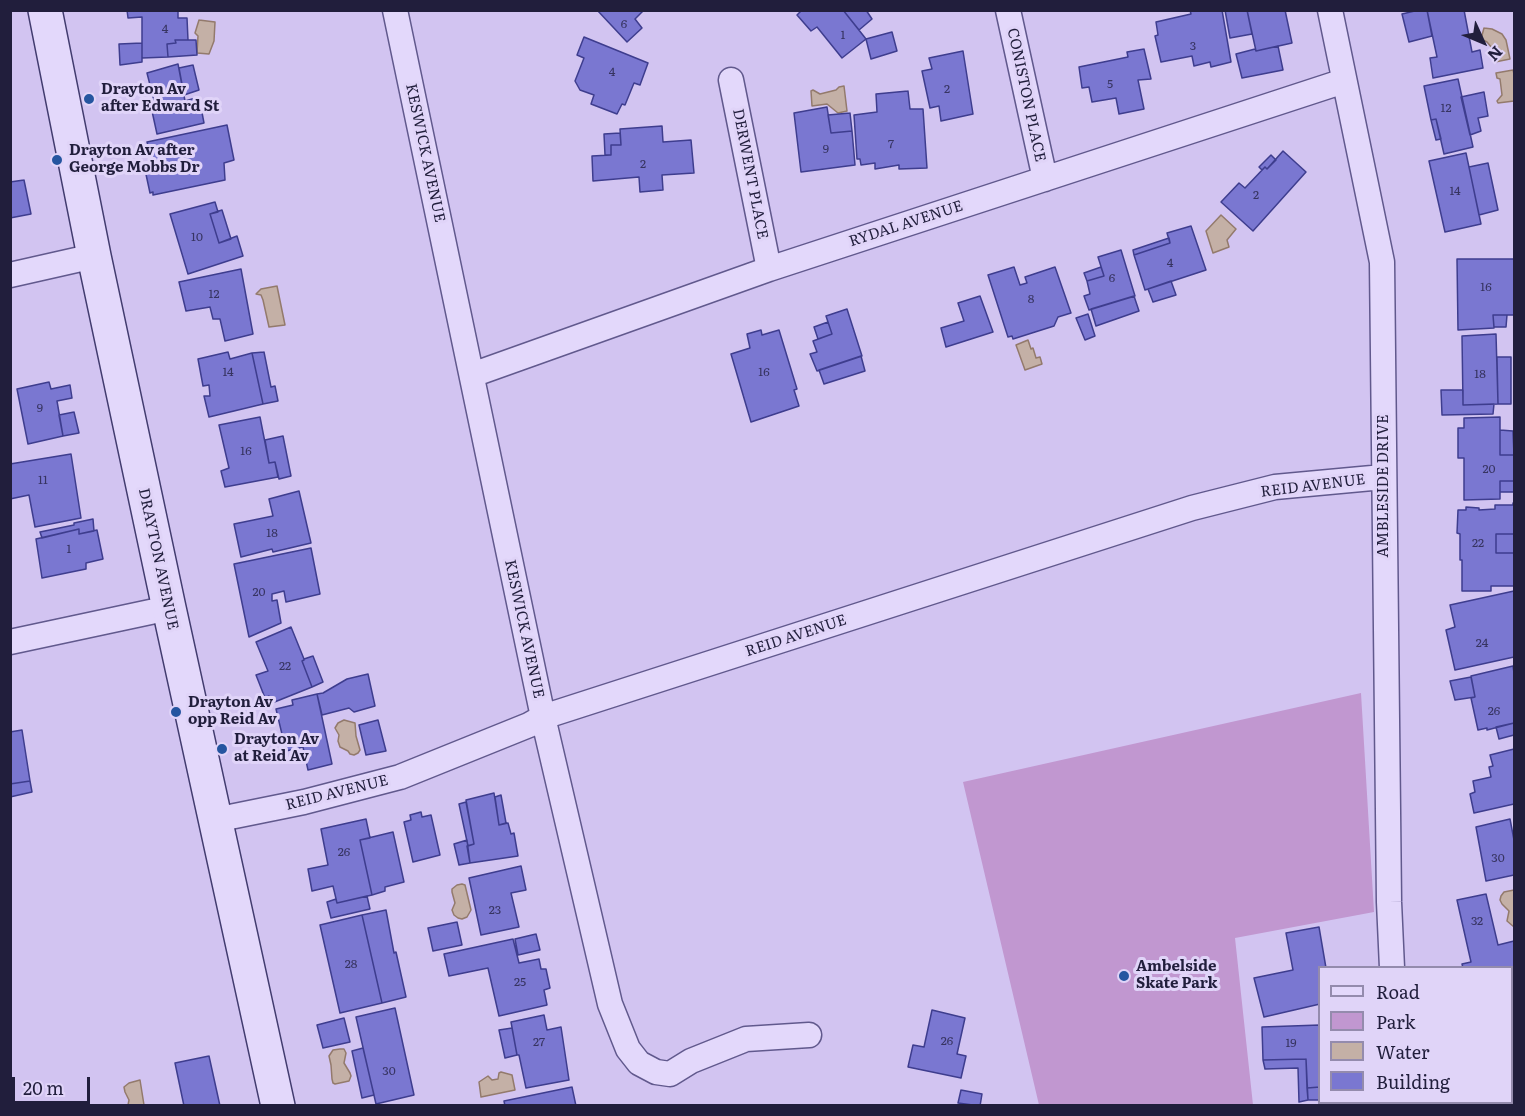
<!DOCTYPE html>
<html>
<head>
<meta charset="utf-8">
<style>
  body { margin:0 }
  #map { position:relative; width:1525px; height:1116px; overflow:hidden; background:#d2c4f1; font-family:Literata,serif }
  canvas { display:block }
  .frame { position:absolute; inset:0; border:12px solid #211e3c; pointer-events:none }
  .legend { position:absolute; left:1318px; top:966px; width:195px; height:138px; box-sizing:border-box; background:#e0d4f8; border:2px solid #948bad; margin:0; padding:8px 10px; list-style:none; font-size:18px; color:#211e3c }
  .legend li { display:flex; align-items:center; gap:12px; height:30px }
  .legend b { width:30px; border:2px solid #948bad }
  .north { position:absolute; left:1453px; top:12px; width:60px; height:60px; -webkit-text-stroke:4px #e0d4f8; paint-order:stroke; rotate:134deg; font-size:16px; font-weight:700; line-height:24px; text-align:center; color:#211e3c }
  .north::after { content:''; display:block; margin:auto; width:21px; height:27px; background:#211e3c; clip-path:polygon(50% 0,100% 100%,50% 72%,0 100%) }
  .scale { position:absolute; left:12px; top:1077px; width:78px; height:27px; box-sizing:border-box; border:3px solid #211e3c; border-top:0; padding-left:8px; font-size:18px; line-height:21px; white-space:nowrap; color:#211e3c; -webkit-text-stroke:4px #e0d4f8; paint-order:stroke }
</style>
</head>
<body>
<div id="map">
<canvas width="1525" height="1116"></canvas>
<div class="frame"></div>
<ul class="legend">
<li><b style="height:8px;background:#e3d8fb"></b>Road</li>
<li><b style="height:16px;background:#c197d0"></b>Park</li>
<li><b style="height:16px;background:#c4b0a6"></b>Water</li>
<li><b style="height:16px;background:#7a77d1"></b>Building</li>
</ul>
<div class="north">N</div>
<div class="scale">20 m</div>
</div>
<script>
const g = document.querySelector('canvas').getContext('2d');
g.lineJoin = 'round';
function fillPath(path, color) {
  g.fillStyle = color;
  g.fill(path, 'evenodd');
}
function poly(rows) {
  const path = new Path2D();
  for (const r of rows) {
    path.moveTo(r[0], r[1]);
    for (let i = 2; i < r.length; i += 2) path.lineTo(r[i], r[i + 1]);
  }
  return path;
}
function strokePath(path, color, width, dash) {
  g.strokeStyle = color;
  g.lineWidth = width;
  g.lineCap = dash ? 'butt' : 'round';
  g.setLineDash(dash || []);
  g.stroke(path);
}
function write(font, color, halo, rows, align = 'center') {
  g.font = font + ' Literata,serif';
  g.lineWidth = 6;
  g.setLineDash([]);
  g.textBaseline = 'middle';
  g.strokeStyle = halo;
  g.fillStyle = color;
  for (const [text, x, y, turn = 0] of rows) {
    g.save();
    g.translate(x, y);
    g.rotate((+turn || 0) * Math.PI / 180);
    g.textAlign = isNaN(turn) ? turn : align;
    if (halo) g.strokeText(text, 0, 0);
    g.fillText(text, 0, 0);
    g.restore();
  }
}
fillPath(poly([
  [1361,693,1374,912,1235,938,1253,1105,1039,1105,963,782]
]), '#c197d0');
const water = poly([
  [199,20,215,22,214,41,209,54,197,53,198,36,195,33,199,20],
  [1484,28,1492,29,1502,34,1506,40,1510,59,1495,62,1494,62,1492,55,1494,54,1492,48,1487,42,1481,39,1484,28],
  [1513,70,1514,74,1514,101,1498,103,1497,101,1502,95,1500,79,1497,78,1496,73,1513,70],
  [844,86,847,111,838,113,827,104,812,106,811,91,813,90,820,94,836,90,839,87,844,86],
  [1221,215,1236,229,1227,240,1229,247,1213,253,1206,231,1221,215],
  [277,286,285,325,269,327,263,300,261,295,256,294,261,289,277,286],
  [1028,340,1031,349,1033,348,1036,358,1040,357,1042,364,1025,370,1016,345,1028,340],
  [344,720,355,723,356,736,360,750,358,753,354,755,350,754,348,751,340,747,338,741,339,735,335,728,338,723,344,720],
  [462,884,465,885,471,910,467,917,462,919,458,918,454,915,452,910,455,903,452,892,452,889,457,885,462,884],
  [1514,890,1514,927,1507,921,1509,911,1502,904,1500,900,1501,896,1504,892,1514,890],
  [340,1049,344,1049,346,1053,344,1063,350,1073,351,1076,349,1081,335,1084,333,1083,332,1079,331,1065,329,1056,333,1050,340,1049],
  [501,1072,512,1075,515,1090,481,1097,479,1082,488,1076,492,1080,498,1079,499,1073,501,1072],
  [140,1080,144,1105,128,1105,129,1100,125,1092,124,1087,129,1083,140,1080]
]);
fillPath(water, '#c4b0a6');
strokePath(water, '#937a6c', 1.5);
const building = poly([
  [127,10,178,10,178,18,187,18,188,40,175,40,176,43,167,44,168,57,142,58,142,17,128,18,127,10],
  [597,10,644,10,635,19,642,28,627,42,597,10],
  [802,10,843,10,866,39,842,58,817,27,811,31,797,15,802,10],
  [843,10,866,10,872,19,859,30,843,10],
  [1190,10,1222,10,1231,62,1211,67,1210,62,1194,66,1192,56,1161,62,1155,36,1158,35,1156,22,1191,14,1190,10],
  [1225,10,1247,10,1252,34,1230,38,1225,10],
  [1247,10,1285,10,1292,43,1256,51,1247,10],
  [1419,10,1427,10,1432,36,1409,42,1402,14,1419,10],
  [1427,10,1464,10,1472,52,1480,50,1483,68,1433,78,1430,58,1437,57,1427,10],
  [892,32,897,51,871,59,866,39,892,32],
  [584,37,648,63,640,85,634,83,625,105,622,104,617,114,591,104,594,95,580,90,575,81,584,58,577,55,584,37],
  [175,40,196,40,197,55,168,57,167,44,176,43,175,40],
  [142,43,142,62,120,65,119,44,142,43],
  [1278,46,1283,70,1242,78,1236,54,1255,49,1256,51,1278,46],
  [1144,49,1151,79,1138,80,1144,109,1119,114,1116,98,1092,102,1089,87,1082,88,1079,67,1128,57,1127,52,1144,49],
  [963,51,973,114,941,121,939,106,930,108,922,71,932,69,929,58,963,51],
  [178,64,185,101,199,97,204,123,157,134,150,102,154,101,147,73,178,64],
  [193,65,199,90,184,95,179,68,193,65],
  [1458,79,1473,147,1444,154,1436,119,1431,120,1424,86,1458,79],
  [908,91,910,109,923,109,927,168,899,169,899,165,875,169,875,163,861,165,860,159,857,159,854,115,877,112,876,94,908,91],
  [1484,92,1488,116,1478,118,1481,131,1470,135,1461,97,1484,92],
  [827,107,831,133,852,131,855,165,801,172,794,113,827,107],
  [850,113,852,131,831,133,828,115,850,113],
  [1436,119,1441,139,1436,140,1431,120,1436,119],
  [227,125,234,160,224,163,225,180,153,195,153,192,150,193,144,165,153,163,147,142,227,125],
  [662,126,663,142,691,140,694,173,662,175,663,190,640,192,639,177,593,181,592,156,611,155,611,145,621,145,620,129,662,126],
  [620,133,621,145,611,145,611,155,605,155,604,134,620,133],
  [1283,151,1306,172,1253,231,1221,202,1239,183,1245,188,1265,167,1267,169,1283,151],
  [1466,153,1481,224,1445,232,1429,161,1466,153],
  [1271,155,1276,160,1267,169,1265,167,1262,170,1259,167,1271,155],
  [1488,163,1498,210,1479,215,1469,167,1488,163],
  [24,180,31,214,10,218,10,182,24,180],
  [215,202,218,212,210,214,219,243,237,236,243,256,188,274,170,214,215,202],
  [222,210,231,239,219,243,210,214,222,210],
  [1191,226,1206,270,1145,290,1134,255,1170,243,1167,233,1191,226],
  [1169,238,1170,243,1134,255,1133,250,1169,238],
  [1121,250,1135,296,1089,310,1084,296,1090,294,1087,281,1104,276,1098,257,1121,250],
  [1457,259,1514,259,1514,315,1493,315,1494,328,1458,330,1457,259],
  [1014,267,1020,285,1027,283,1025,277,1055,267,1071,313,1058,317,1054,326,1013,339,1012,336,1008,337,988,275,1014,267],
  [1101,267,1104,276,1087,281,1084,273,1101,267],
  [241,269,253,334,225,341,220,319,213,319,210,307,186,311,179,282,241,269],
  [1171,281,1176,295,1153,302,1148,289,1171,281],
  [980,296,993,332,946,347,941,328,964,321,958,303,980,296],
  [1134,296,1139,311,1096,326,1091,309,1134,296],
  [847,309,862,356,817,371,810,354,817,352,813,341,832,334,826,316,847,309],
  [1088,314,1095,336,1085,340,1076,318,1088,314],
  [1493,315,1507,315,1506,327,1494,327,1493,315],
  [828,322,832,334,818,339,814,327,828,322],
  [761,330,762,335,779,330,797,389,794,390,799,406,751,422,731,354,750,348,747,334,761,330],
  [1496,334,1498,404,1463,405,1462,336,1496,334],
  [228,352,230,359,252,353,263,404,209,417,204,396,210,396,209,385,203,386,198,359,228,352],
  [264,352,271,387,275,386,278,401,263,404,252,353,264,352],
  [861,356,865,371,824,384,819,370,861,356],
  [1497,357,1511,357,1511,404,1498,404,1497,357],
  [49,382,51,389,70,385,72,398,57,401,63,436,28,444,17,389,49,382],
  [1441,390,1463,390,1463,405,1494,404,1493,414,1442,415,1441,390],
  [74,412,79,433,63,436,59,415,74,412],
  [260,417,269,463,275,462,278,477,225,487,221,471,229,468,219,425,260,417],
  [1500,417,1500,455,1514,455,1514,481,1500,481,1500,499,1464,500,1464,458,1458,458,1458,428,1464,428,1464,418,1500,417],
  [1500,430,1513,431,1514,455,1500,455,1500,430],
  [283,436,291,476,279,479,275,462,269,463,265,440,283,436],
  [71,454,81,518,35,527,29,495,10,499,10,464,71,454],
  [1500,481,1514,481,1514,492,1500,492,1500,481],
  [299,491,311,543,273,552,272,549,241,557,234,524,273,516,269,499,299,491],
  [1513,503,1514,503,1514,534,1496,534,1496,553,1514,553,1514,586,1491,586,1491,591,1462,591,1462,560,1460,560,1460,534,1457,533,1458,510,1466,510,1466,507,1479,508,1479,510,1495,509,1495,505,1513,505,1513,503],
  [93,519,94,531,79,534,79,529,42,538,40,532,74,525,74,523,93,519],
  [79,529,79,534,97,530,103,559,86,563,86,569,42,578,36,539,79,529],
  [1496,534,1514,534,1514,553,1496,553,1496,534],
  [311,548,320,594,286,602,284,591,272,594,272,601,277,600,281,623,249,637,234,564,311,548],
  [1514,591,1514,657,1455,670,1446,630,1455,627,1450,605,1514,591],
  [291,627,304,659,304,660,302,661,312,687,272,703,269,696,265,698,256,675,268,671,256,642,291,627],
  [313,656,323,682,312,687,302,661,304,660,304,659,313,656],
  [1513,666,1514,673,1514,723,1487,730,1487,728,1478,730,1471,698,1475,697,1471,676,1513,666],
  [368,674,375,706,354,712,349,708,322,715,317,694,323,693,347,679,368,674],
  [1471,677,1475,697,1455,700,1450,681,1471,677],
  [317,694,332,764,308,770,303,747,286,751,276,709,293,705,292,700,317,694],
  [378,720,386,751,366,755,359,725,378,720],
  [1514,723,1514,735,1499,739,1496,727,1514,723],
  [22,730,30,781,10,784,10,732,22,730],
  [1514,749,1514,804,1474,813,1470,794,1475,792,1473,781,1491,777,1489,767,1493,766,1490,755,1514,749],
  [30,781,32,792,10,797,10,784,30,781],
  [494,793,499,825,508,823,511,834,514,833,518,856,470,863,467,846,474,844,466,800,494,793],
  [501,795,506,823,499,825,495,797,501,795],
  [466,802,474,844,468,846,459,804,466,802],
  [421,812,422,817,431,815,440,855,413,862,404,822,411,820,410,815,421,812],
  [366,819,370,838,360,840,372,895,337,903,333,886,312,891,308,869,328,865,321,829,366,819],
  [1510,819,1514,840,1514,875,1486,881,1476,827,1510,819],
  [393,832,404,882,385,887,385,891,372,895,360,840,393,832],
  [467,840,470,863,459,865,454,844,467,840],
  [521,866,526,890,511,893,519,927,481,935,469,878,521,866],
  [1486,894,1498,945,1514,941,1514,972,1512,973,1512,968,1463,968,1462,964,1471,962,1457,900,1486,894],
  [367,896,370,909,331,918,327,902,336,899,337,903,367,896],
  [386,910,394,953,396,952,406,997,382,1003,362,915,386,910],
  [362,915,382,1003,340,1013,320,925,362,915],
  [457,922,462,945,433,951,428,928,457,922],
  [1319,927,1326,968,1320,968,1320,1004,1264,1017,1254,978,1293,970,1286,933,1319,927],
  [536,934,540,950,518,955,515,939,536,934],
  [513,939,519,963,539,959,541,969,546,969,550,988,544,990,547,1005,499,1016,488,968,449,976,444,954,513,939],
  [395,1008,414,1095,376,1104,356,1017,395,1008],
  [932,1010,965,1018,957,1054,966,1056,961,1078,908,1067,913,1045,924,1047,932,1010],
  [544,1015,547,1030,561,1027,569,1080,526,1088,519,1055,517,1055,511,1022,544,1015],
  [344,1018,350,1042,323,1048,317,1025,344,1018],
  [1320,1025,1320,1087,1307,1088,1306,1059,1263,1060,1262,1027,1320,1025],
  [512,1028,517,1055,505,1058,499,1030,512,1028],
  [363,1048,374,1095,362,1098,352,1051,363,1048],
  [209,1056,220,1106,184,1106,175,1063,209,1056],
  [1306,1059,1308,1100,1299,1102,1298,1068,1265,1069,1263,1060,1306,1059],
  [572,1087,576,1106,505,1106,504,1101,572,1087],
  [1320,1087,1320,1100,1308,1100,1307,1088,1320,1087],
  [961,1090,982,1094,980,1106,958,1103,961,1090]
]);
fillPath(building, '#7a77d1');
strokePath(building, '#3e3d8e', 1.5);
const street = poly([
  [395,10,543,717,610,1004,628,1049,639,1063,656,1072,670,1074,691,1061,746,1039,809,1035],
  [1008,10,1045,179],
  [1330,10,1382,262,1389,902,1392,968],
  [731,80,769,269],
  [10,275,94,256],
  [472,375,769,269,1344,81],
  [10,642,169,608],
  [215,820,304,802,400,777,529,725,543,717,1192,508,1275,487,1383,477],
  [1398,1102,1398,1106]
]);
const secondary = poly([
  [45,10,94,256,169,608,278,1106]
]);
strokePath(street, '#61598d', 27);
strokePath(secondary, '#423c6f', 36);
strokePath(street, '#e3d8fb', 24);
strokePath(secondary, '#e3d8fb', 33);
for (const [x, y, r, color] of [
  [89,99,6,"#2555a0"],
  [57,160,6,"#2555a0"],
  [176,712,6,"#2555a0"],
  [222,749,6,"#2555a0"],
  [1124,976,6,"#2555a0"]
]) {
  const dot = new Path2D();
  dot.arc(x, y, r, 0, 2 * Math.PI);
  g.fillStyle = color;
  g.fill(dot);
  strokePath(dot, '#e0d4f8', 2);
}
write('12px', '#373461', null, [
  ["6",624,24],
  ["4",165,29],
  ["1",843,35],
  ["3",1193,46],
  ["4",612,72],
  ["5",1110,84],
  ["2",947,89],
  ["12",1446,108],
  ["7",891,144],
  ["9",826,149],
  ["2",643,164],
  ["14",1455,191],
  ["2",1256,195],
  ["10",197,237],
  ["4",1170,263],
  ["6",1112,278],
  ["16",1486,287],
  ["12",214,294],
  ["8",1031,299],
  ["14",228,372],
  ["16",764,372],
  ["18",1480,374],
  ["9",40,408],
  ["16",246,451],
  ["20",1489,469],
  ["11",43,480],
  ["18",272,533],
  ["22",1478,543],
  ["1",69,549],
  ["20",259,592],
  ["24",1482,643],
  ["22",285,666],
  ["26",1494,711],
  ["26",344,852],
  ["30",1498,858],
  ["23",495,910],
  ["32",1477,921],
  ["28",351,964],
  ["25",520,982],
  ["26",947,1041],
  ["27",539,1042],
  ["19",1291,1043],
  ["30",389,1071]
]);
write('bold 15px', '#211e3c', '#e0d4f8', [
  ["Drayton Av",101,90],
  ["after Edward St",101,107],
  ["Drayton Av after",69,151],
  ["George Mobbs Dr",69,168],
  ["Drayton Av",188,703],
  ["opp Reid Av",188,720],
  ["Drayton Av",234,740],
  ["at Reid Av",234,757],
  ["Ambelside",1136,967],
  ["Skate Park",1136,984]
], 'left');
write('15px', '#211e3c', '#e0d4f8', [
  ["CONISTON PLACE",1026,95,78],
  ["KESWICK AVENUE",425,153,78],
  ["DERWENT PLACE",750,174,79],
  ["RYDAL AVENUE",906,224,-18],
  ["REID AVENUE",1313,486,-7],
  ["AMBLESIDE DRIVE",1384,486,-90],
  ["DRAYTON AVENUE",158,559,78],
  ["KESWICK AVENUE",524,629,78],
  ["REID AVENUE",796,636,-18],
  ["REID AVENUE",337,793,-14]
]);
</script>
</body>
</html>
